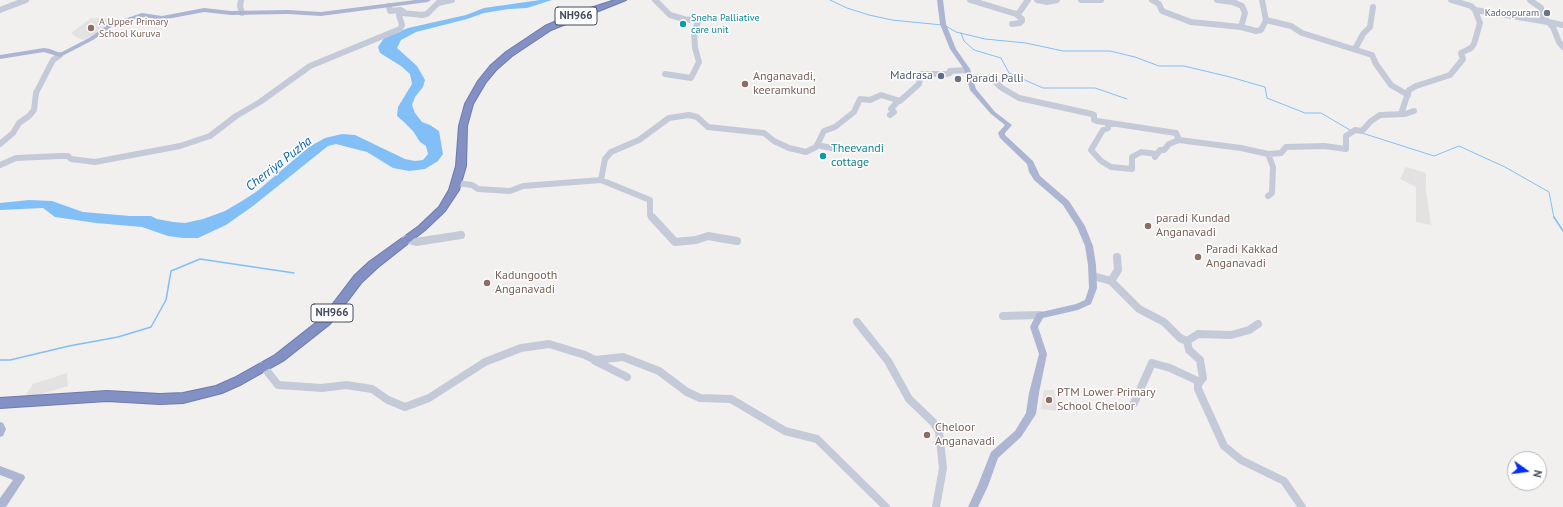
<!DOCTYPE html>
<html>
<head>
<meta charset="utf-8">
<style>
  body { margin:0 }
  #map { position:relative; width:1563px; height:507px; overflow:hidden; background:#f2f0ef; font-family:"PT Sans",sans-serif }
  canvas { display:block }
  .north { position:absolute; left:1507px; top:451px; width:40px; height:40px; box-sizing:border-box; background:#fff; border:1px solid #b5b7bf; border-radius:50%; rotate:104deg; font-size:11px; font-weight:700; line-height:16px; text-align:center; color:#454c5f }
  .north::after { content:''; display:block; margin:auto; width:14px; height:18px; background:#042ef8; clip-path:polygon(50% 0,100% 100%,50% 72%,0 100%) }
</style>
</head>
<body>
<div id="map">
<canvas width="1563" height="507"></canvas>
<div class="north">N</div>
</div>
<script>
const g = document.querySelector('canvas').getContext('2d');
g.lineJoin = 'round';
function fillPath(path, color) {
  g.fillStyle = color;
  g.fill(path, 'evenodd');
}
function poly(rows) {
  const path = new Path2D();
  for (const r of rows) {
    path.moveTo(r[0], r[1]);
    for (let i = 2; i < r.length; i += 2) path.lineTo(r[i], r[i + 1]);
  }
  return path;
}
function strokePath(path, color, width, dash) {
  g.strokeStyle = color;
  g.lineWidth = width;
  g.lineCap = dash ? 'butt' : 'round';
  g.setLineDash(dash || []);
  g.stroke(path);
}
function write(font, color, halo, rows, align = 'center') {
  g.font = font + ' "PT Sans",sans-serif';
  g.lineWidth = 3;
  g.setLineDash([]);
  g.textBaseline = 'middle';
  g.strokeStyle = halo;
  g.fillStyle = color;
  for (const [text, x, y, turn = 0] of rows) {
    g.save();
    g.translate(x, y);
    g.rotate((+turn || 0) * Math.PI / 180);
    g.textAlign = isNaN(turn) ? turn : align;
    if (halo) g.strokeText(text, 0, 0);
    g.fillText(text, 0, 0);
    g.restore();
  }
}
fillPath(poly([
  [91,18,110,19,112,23,85,40,78,38,71,33],
  [1406,167,1426,173,1426,190,1431,225,1416,222,1416,187,1400,179],
  [67,373,68,386,28,398,27,393,33,384],
  [1044,390,1054,390,1057,411,1041,409]
]), '#e3e1e1');
fillPath(poly([
  [540,0,552,0,527,8,509,9,484,13,467,19,416,32,401,40,397,48,417,66,425,80,423,87,415,97,412,105,415,113,422,122,430,125,439,131,443,154,438,161,425,169,409,171,393,168,367,152,336,144,328,146,253,206,226,225,198,238,183,238,168,236,142,227,96,223,55,217,43,208,0,210,0,203,29,200,52,201,83,212,130,216,151,216,157,219,173,222,185,223,203,219,225,211,242,201,256,192,309,147,325,138,342,134,355,135,405,159,415,161,423,160,428,154,426,146,420,142,413,131,404,122,397,116,398,107,412,84,410,74,401,66,380,53,378,47,384,38,408,28,466,15,484,8]
]), '#82bff6');
strokePath(poly([
  [830,0,847,8,869,15,892,20,942,25],
  [946,26,956,32,985,39,1026,43,1063,51,1110,51,1135,57,1159,66,1184,66,1230,77,1265,87,1267,98,1305,113,1321,113,1350,130],
  [961,33,964,41,974,50,1001,58,1009,73,1043,88,1095,88,1127,99],
  [1362,133,1434,156,1459,146,1505,167,1549,192,1554,218]
]), '#82bff6', 1);
strokePath(poly([
  [1554,217,1563,231],
  [0,360,10,360,69,346,118,337,151,327,166,300,171,271,200,259,294,273]
]), '#82bff6', 1.5);
const highway = poly([
  [615,0,626,0,551,30,512,56,496,70,486,82,473,104,467,126,466,166,459,190,445,211,425,230,377,268,362,282,330,324,283,361,242,384,222,393,183,403,160,404,107,401,0,408,0,398,107,391,160,394,183,393,216,386,234,378,275,355,322,318,354,276,369,262,419,226,439,207,449,190,456,166,459,126,465,104,478,81,490,66,506,52,545,26,575,13,615,0]
]);
strokePath(highway, '#6d7bb0', 2);
strokePath(poly([
  [241,0,240,6,242,13],
  [655,0,670,15,687,20,700,18,694,31,695,48,699,62,691,78,665,74],
  [970,0,1016,14,1018,14,1028,0],
  [1037,0,1047,2,1057,0],
  [1081,0,1101,0],
  [1152,0,1159,4,1162,11,1191,22,1241,27,1245,13,1242,6,1233,2,1217,0],
  [1262,0,1266,20],
  [1530,0,1541,8,1541,14,1548,22],
  [389,6,390,11,400,10,403,11,403,13,422,15,427,14,438,3,452,0],
  [0,10,26,0],
  [1475,10,1548,22],
  [1012,24,1020,23,1022,21,1022,19,1016,14],
  [1563,25,1548,22,1553,27,1559,42,1563,47],
  [1241,27,1256,31,1261,30,1266,20,1291,26,1302,33,1372,55,1376,64,1391,85,1408,95],
  [1355,49,1363,34,1370,27,1373,7],
  [970,77,991,78,1002,88,1019,98,1092,114,1094,115,1094,120,1097,121,1176,133,1179,140,1241,148,1268,154,1281,153,1286,147,1324,146,1346,149,1346,136,1355,130,1362,131,1371,121,1380,115,1405,114,1414,111],
  [1401,114,1409,90,1416,86,1450,75,1463,59,1461,53,1471,48,1474,44,1480,23,1475,10,1471,6,1451,0],
  [890,115,894,112,891,109,898,101],
  [1108,123,1108,128,1103,130,1091,150,1101,161,1111,167,1132,169,1132,157,1141,152,1157,154],
  [0,144,13,133,19,123,29,116,34,110,36,93,53,60,60,55],
  [817,145,836,149,868,150],
  [1268,154,1273,167,1272,193,1268,196],
  [1155,157,1160,150,1164,150,1169,144,1179,140],
  [0,165,16,158,60,156,68,156,71,159,95,162,180,146,210,136,236,116,260,102,310,66,400,29,402,25,399,15,402,11],
  [601,180,605,159,611,152,639,140,669,118,689,115,697,117,708,127,764,133,774,141,789,148,806,152,816,147,824,131,835,127,854,112,860,99,870,100,881,95,900,101,919,84,921,74,947,74,950,73,950,71,967,70],
  [456,183,472,185,478,189,510,191,523,186,601,180,650,200,650,215,653,218]
]), '#c5cad8', 6);
strokePath(poly([
  [652,217,675,242,696,240,708,236,737,241],
  [406,239,416,242,461,235],
  [1093,276,1111,281,1139,309,1164,322,1180,338,1187,341,1189,350,1200,360,1203,378,1198,384,1198,389,1224,446,1241,460,1284,481,1302,507],
  [1111,281,1118,270,1117,257],
  [1003,316,1040,315],
  [857,322,888,361,909,399,933,422,939,431,943,468,936,507],
  [1187,341,1198,334,1231,335,1249,330,1258,324],
  [595,361,627,377],
  [263,366,278,385,322,388,346,385,372,389,388,400,405,407,429,398,485,362,521,348,549,344,585,355,595,360,623,357,659,371,687,392,700,398,731,399,785,431,817,439,886,507],
  [1134,403,1152,363,1170,368,1200,382]
]), '#c5cad8', 8);
fillPath(poly([
  [415,0,431,0,428,2,321,16,288,14,231,15,204,12,162,20,142,17,113,26,93,40,62,56,60,57,44,52,0,59,0,55,44,48,50,49,60,53,89,38,109,24,142,13,162,16,204,8,231,11,288,10,321,12,415,0],
  [937,0,943,0,946,24,956,49,970,69,976,89,995,112,1012,125,1005,133,1005,135,1033,161,1040,176,1069,201,1085,226,1093,246,1096,265,1097,288,1091,304,1078,310,1043,318,1038,327,1047,354,1039,393,1036,414,1021,437,998,458,988,486,978,507,968,507,978,485,991,452,1015,431,1026,413,1029,393,1039,354,1030,327,1037,313,1076,304,1085,300,1089,288,1088,265,1085,246,1077,227,1063,205,1034,180,1029,172,1027,164,1000,138,998,133,1005,125,991,114,970,90,964,69,950,49,940,24,937,0],
  [0,422,3,423,6,429,3,436,0,437,0,422],
  [0,466,24,475,25,478,6,507,0,507,0,498,13,480,0,475,0,466]
]), '#acb5d2');
fillPath(highway, '#8290c4');
for (const [x, y, r, color] of [
  [1547,13,4,"#6b7280"],
  [683,24,4,"#0f9aa8"],
  [91,28,4,"#8d6e63"],
  [941,76,4,"#5c6f8a"],
  [958,79,4,"#6b7280"],
  [745,84,4,"#8d6e63"],
  [823,156,4,"#0f9aa8"],
  [1148,226,4,"#8d6e63"],
  [1198,257,4,"#8d6e63"],
  [487,283,4,"#8d6e63"],
  [1049,400,4,"#8d6e63"],
  [927,435,4,"#8d6e63"]
]) {
  const dot = new Path2D();
  dot.arc(x, y, r, 0, 2 * Math.PI);
  g.fillStyle = color;
  g.fill(dot);
  strokePath(dot, '#fff', 1.5);
}
write('10px', '#5b616d', '#fff', [
  ["Kadoopuram",1539,13]
], 'right');
write('10px', '#0d838f', '#fff', [
  ["Sneha Palliative",691,18],
  ["care unit",691,30]
], 'left');
write('10px', '#785e54', '#fff', [
  ["A Upper Primary",99,22],
  ["School Kuruva",99,34]
], 'left');
for (const [x, y, w] of [
  [576,16,42],
  [332,313,42]
]) {
  const box = new Path2D();
  box.roundRect(x - w / 2, y - 9, w, 18, 3);
  g.fillStyle = '#fff';
  g.fill(box);
  strokePath(box, '#454c5f', 1);
}
write('bold 11px', '#454c5f', null, [
  ["NH966",576,16],
  ["NH966",332,313]
]);
write('12px', '#4e5e75', '#fff', [
  ["Madrasa",933,76]
], 'right');
write('12px', '#785e54', '#fff', [
  ["Anganavadi,",753,77],
  ["keeramkund",753,91],
  ["paradi Kundad",1156,219],
  ["Anganavadi",1156,233],
  ["Paradi Kakkad",1206,250],
  ["Anganavadi",1206,264],
  ["Kadungooth",495,276],
  ["Anganavadi",495,290],
  ["PTM Lower Primary",1057,393],
  ["School Cheloor",1057,407],
  ["Cheloor",935,428],
  ["Anganavadi",935,442]
], 'left');
write('12px', '#5b616d', '#fff', [
  ["Paradi Palli",966,79]
], 'left');
write('12px', '#0d838f', '#fff', [
  ["Theevandi",831,149],
  ["cottage",831,163]
], 'left');
write('italic 13px', '#0061b8', '#fff', [
  ["Cherriya Puzha",279,164,-38]
]);
</script>
</body>
</html>
